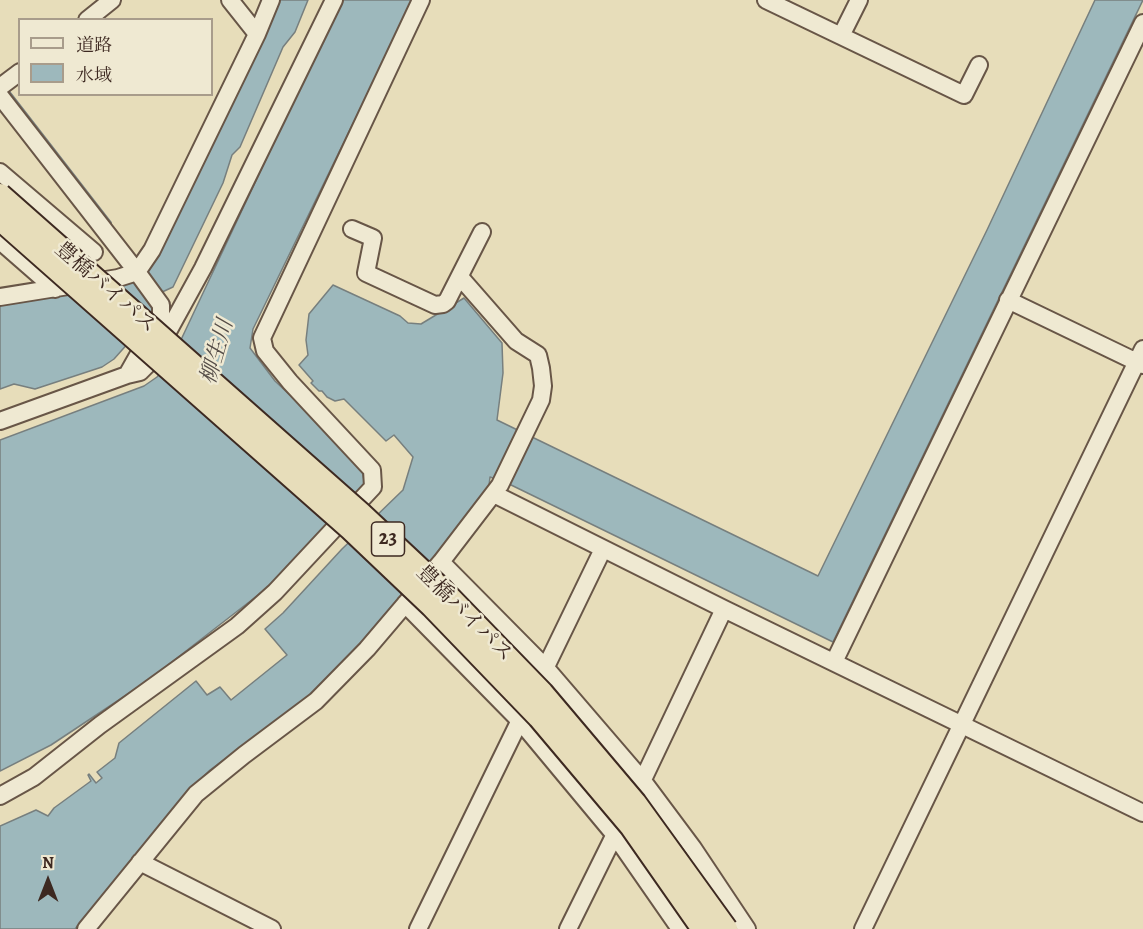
<!DOCTYPE html>
<html>
<head>
<meta charset="utf-8">
<style>
  body { margin:0 }
  #map { position:relative; width:1143px; height:929px; overflow:hidden; background:#e7ddba; font-family:Alegreya,"Noto Serif JP",serif }
  canvas { display:block }
  .legend { position:absolute; left:18px; top:18px; width:195px; height:78px; box-sizing:border-box; background:#efe9d2; border:2px solid #a89c8b; margin:0; padding:8px 10px; list-style:none; font-size:18px; color:#3d2921 }
  .legend li { display:flex; align-items:center; gap:12px; height:30px }
  .legend b { width:30px; border:2px solid #a89c8b }
  .north { position:absolute; left:18px; top:851px; width:60px; height:60px; -webkit-text-stroke:4px #efe9d2; paint-order:stroke; rotate:0deg; font-size:16px; font-weight:700; line-height:24px; text-align:center; color:#3d2921 }
  .north::after { content:''; display:block; margin:auto; width:21px; height:27px; background:#3d2921; clip-path:polygon(50% 0,100% 100%,50% 72%,0 100%) }
</style>
</head>
<body>
<div id="map">
<canvas width="1143" height="929"></canvas>
<ul class="legend">
<li><b style="height:8px;background:#efe9d2"></b>道路</li>
<li><b style="height:16px;background:#9db8bc"></b>水域</li>
</ul>
<div class="north">N</div>
</div>
<script>
const g = document.querySelector('canvas').getContext('2d');
g.lineJoin = 'round';
function fillPath(path, color) {
  g.fillStyle = color;
  g.fill(path, 'evenodd');
}
function poly(rows) {
  const path = new Path2D();
  for (const r of rows) {
    path.moveTo(r[0], r[1]);
    for (let i = 2; i < r.length; i += 2) path.lineTo(r[i], r[i + 1]);
  }
  return path;
}
function strokePath(path, color, width, dash) {
  g.strokeStyle = color;
  g.lineWidth = width;
  g.lineCap = dash ? 'butt' : 'round';
  g.setLineDash(dash || []);
  g.stroke(path);
}
function write(font, color, halo, rows, align = 'center') {
  g.font = font + ' Alegreya,"Noto Serif JP",serif';
  g.lineWidth = 5;
  g.setLineDash([]);
  g.textBaseline = 'middle';
  g.strokeStyle = halo;
  g.fillStyle = color;
  for (const [text, x, y, turn = 0] of rows) {
    g.save();
    g.translate(x, y);
    g.rotate((+turn || 0) * Math.PI / 180);
    g.textAlign = isNaN(turn) ? turn : align;
    if (halo) g.strokeText(text, 0, 0);
    g.fillText(text, 0, 0);
    g.restore();
  }
}
const water = poly([
  [279,0,308,0,295,32,283,47,240,147,232,155,223,183,173,287,160,293,155,309,138,332,114,359,102,367,35,389,14,384,0,389,0,303,128,283,151,267,264,36,279,0],
  [341,0,413,0,253,329,250,348,275,381,310,414,362,470,365,485,271,585,146,682,51,745,0,771,0,440,144,386,157,377,171,361,341,0],
  [1095,0,1143,0,833,642,507,483,490,477,488,493,341,666,303,701,210,770,193,787,75,929,0,929,0,826,36,810,48,816,54,808,91,781,88,775,89,774,96,783,102,778,97,772,115,758,119,743,196,681,207,695,220,687,231,700,287,655,265,629,283,613,342,549,403,490,413,457,394,435,386,441,344,399,335,401,327,397,322,391,319,391,311,383,313,381,299,365,308,355,306,340,309,314,333,285,400,316,408,323,421,324,464,298,502,343,503,373,497,420,818,576,987,230,1095,0]
]);
fillPath(water, '#9db8bc');
strokePath(water, '#777f7e', 1.5);
strokePath(poly([
  [6,89,110,223]
]), '#777f7e', 4);
const minor = poly([
  [230,0,257,34],
  [766,0,841,36,859,0],
  [87,20,112,0],
  [841,36,964,95,979,65],
  [0,87,20,72],
  [0,96,137,272,161,305,161,315,127,375],
  [0,172,94,252],
  [352,229,373,238,366,273,435,305,443,304,447,301,482,232],
  [0,241,55,289],
  [0,297,118,278,137,272,152,250,257,34,271,0],
  [1008,300,1143,365],
  [0,421,127,375,140,372,153,359,203,268,334,0],
  [494,494,724,609,1143,813],
  [441,562,545,667,643,781,693,848,747,929],
  [405,604,520,721,614,834,680,929],
  [834,662,1143,23],
  [541,677,603,549],
  [638,790,724,609],
  [0,796,34,777,100,725,237,626,275,592,373,487,372,470,290,382,265,351,262,338,421,0],
  [140,862,272,929],
  [86,929,196,794,244,755,316,701,367,649,441,562,500,485,541,400,543,386,541,368,538,355,516,341,460,277],
  [418,929,523,714],
  [568,929,619,826],
  [863,929,1143,349]
]);
strokePath(minor, '#685647', 20);
strokePath(minor, '#efe9d2', 16);
const highwayBridge = poly([
  [0,195,361,514,441,589,542,693,635,803,726,929],
  [0,219,351,529,432,606,539,717,631,826,703,929]
]);
strokePath(highwayBridge, '#3d2921', 26, []);
strokePath(highwayBridge, '#e7ddba', 22);
for (const [x, y, w] of [
  [388,539,33]
]) {
  const box = new Path2D();
  box.roundRect(x - w / 2, y - 17, w, 34, 4.5);
  g.fillStyle = '#efe9d2';
  g.fill(box);
  strokePath(box, '#3d2921', 1.5);
}
write('bold 20px', '#3d2921', null, [
  ["23",388,539]
]);
write('21px', '#3d2921', '#efe9d2', [
  ["豊橋バイパス",105,288,41],
  ["豊橋バイパス",464,614,45]
]);
write('italic 22px', '#554d48', '#efe9d2', [
  ["柳生川",218,352,-74]
]);
</script>
</body>
</html>
